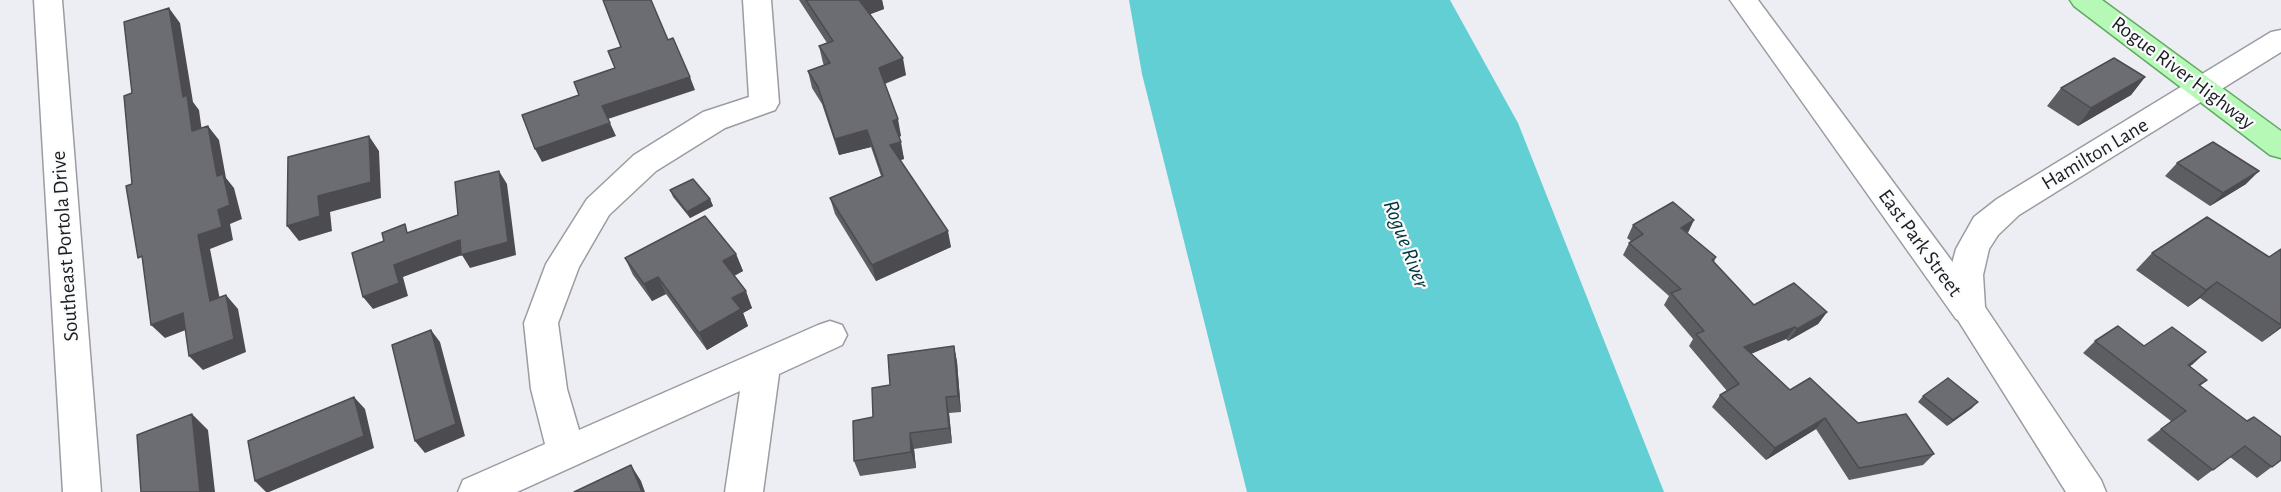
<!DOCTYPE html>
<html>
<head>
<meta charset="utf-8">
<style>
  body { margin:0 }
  canvas { display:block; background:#edeef4 }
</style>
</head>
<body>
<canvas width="2281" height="492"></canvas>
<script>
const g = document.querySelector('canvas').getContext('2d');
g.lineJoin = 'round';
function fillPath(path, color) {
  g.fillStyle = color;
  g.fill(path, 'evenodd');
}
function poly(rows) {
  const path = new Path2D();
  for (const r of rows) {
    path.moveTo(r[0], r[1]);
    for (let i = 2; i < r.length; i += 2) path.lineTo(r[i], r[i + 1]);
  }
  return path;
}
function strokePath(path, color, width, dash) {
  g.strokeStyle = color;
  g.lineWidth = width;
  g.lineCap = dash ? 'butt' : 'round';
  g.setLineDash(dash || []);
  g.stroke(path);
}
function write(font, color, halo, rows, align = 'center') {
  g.font = font + ' "Alegreya Sans",sans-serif';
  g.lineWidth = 4.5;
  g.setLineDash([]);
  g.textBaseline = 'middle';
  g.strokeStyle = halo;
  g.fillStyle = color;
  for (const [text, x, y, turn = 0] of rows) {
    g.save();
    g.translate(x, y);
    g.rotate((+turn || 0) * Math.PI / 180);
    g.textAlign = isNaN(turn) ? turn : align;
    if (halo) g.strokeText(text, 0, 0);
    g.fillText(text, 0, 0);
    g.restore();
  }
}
fillPath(poly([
  [1129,0,1450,0,1518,123,1664,492,1247,492,1142,74]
]), '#62cfd4');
const street = poly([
  [34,0,62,0,101,492,63,492,34,0],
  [743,0,771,0,779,103,775,110,725,128,656,171,609,215,579,267,558,323,567,389,579,430,818,325,830,321,842,325,847,335,842,345,779,374,763,492,725,492,740,391,517,492,458,492,463,480,545,444,531,389,524,323,546,264,587,199,634,155,703,112,749,97,743,0],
  [1730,0,1758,0,1980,299,1985,309,1980,319,1968,323,1956,319,1730,0]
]);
const secondary = poly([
  [2281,30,2281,52,2019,215,1998,235,1989,249,1983,275,1985,307,2101,480,2106,492,2066,492,1951,309,1949,275,1956,249,1974,217,1997,199,2271,32,2281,30]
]);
const primary = poly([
  [2070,0,2102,0,2281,131,2281,158,2270,155,2074,6,2070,0]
]);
strokePath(street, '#9b9ca2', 3);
strokePath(secondary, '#9b9ca2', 3);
strokePath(primary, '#61a962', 3);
fillPath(street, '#fff');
fillPath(secondary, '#fff');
fillPath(primary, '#b6f8b6');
fillPath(poly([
  [799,0,882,0,884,9,870,14,906,75,885,84,901,136,899,137,904,159,900,160,951,247,876,281,835,214,830,198,881,176,871,147,839,155,822,104,812,88,808,71,824,65,823,63,819,46,827,43],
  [2145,77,2131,95,2078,126,2047,106,2061,88],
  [2177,163,2246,184,2210,206,2165,176],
  [670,190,710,199,713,206,690,218,673,197],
  [1633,225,1687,233,1716,257,1714,262,1754,305,1827,312,1818,324,1788,341,1786,339,1751,354,1790,390,1858,423,1934,454,1923,465,1849,480,1816,429,1766,460,1712,407,1720,395,1727,391,1689,346,1693,339,1664,305,1669,296,1623,255,1629,243,1631,241,1627,238],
  [2281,249,2281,328,2262,342,2200,298,2188,307,2136,270,2152,253,2269,257],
  [736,254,743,271,734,276,752,308,743,313,748,326,707,350,666,294,652,301,633,275,625,258],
  [2095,341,2193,364,2190,366,2207,380,2200,386,2281,460,2257,478,2230,457,2198,481,2147,440,2171,421,2083,353],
  [954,346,957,362,961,412,949,413,952,443,914,449,916,468,860,476,854,461,873,417,890,385],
  [1923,396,1972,408,1947,426,1918,402]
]), '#5d5e62');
fillPath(poly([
  [859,0,882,0,884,9,863,17],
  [169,8,180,23,193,102,199,110,204,146,192,131,183,97],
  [903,58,906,75,882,84,879,68],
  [690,77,695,90,608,119,602,106],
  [2145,77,2131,95,2078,126,2091,108],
  [898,119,901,136,896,138,893,121],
  [610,123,616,136,542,162,535,149],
  [208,126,219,140,226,178,234,188,242,219,230,224,233,240,210,249,223,315,210,301,198,235,218,210,217,176],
  [867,130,871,147,839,155,835,139],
  [369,136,379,151,381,198,330,212,332,231,299,241,287,226,318,196],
  [901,142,904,159,893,162,890,145],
  [499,171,507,184,516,255,470,268,462,255,403,277,408,296,373,309,363,297,394,265,460,240],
  [2259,171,2246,184,2210,206,2223,193],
  [710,199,713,206,690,218,687,212],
  [1694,220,1688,233,1681,228],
  [948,231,951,247,876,281,872,265],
  [736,254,743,271,730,278,723,261],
  [658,277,666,294,652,301,644,284],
  [2217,282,2200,298,2188,307,2206,290],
  [746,291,752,308,743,313,748,326,707,350,699,333,732,298],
  [226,295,238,309,246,352,203,370,189,356],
  [1827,312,1818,324,1788,341,1797,329],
  [183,313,196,326,165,338,151,325],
  [2281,326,2281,328,2262,342],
  [1795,327,1786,339,1736,360,1744,347],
  [431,330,440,342,465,436,425,453,415,441],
  [954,346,957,362,961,412,958,396],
  [2206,352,2193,364,2174,377,2188,365],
  [354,397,365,409,374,448,269,492,266,492,255,481],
  [946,397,949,413,952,443,949,428],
  [1978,402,1972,408,1947,426,1953,420],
  [192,414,208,430,215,492,200,492],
  [1825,418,1816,429,1766,460,1775,448],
  [910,433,914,449,916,468,911,452],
  [631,465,641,481,645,492,642,492]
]), '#4c4c50');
const building = poly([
  [603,0,651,0,668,40,673,38,690,77,602,106,610,123,535,149,522,115,579,95,574,82,615,68,608,51,621,47,603,0],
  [806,0,859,0,903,58,879,68,898,119,893,121,901,142,890,145,948,231,872,265,830,198,883,176,867,130,835,139,818,87,808,71,830,63,819,46,833,41,806,0],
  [169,8,183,97,187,95,192,131,208,126,217,176,223,174,230,205,218,210,222,227,198,235,210,301,226,295,234,339,189,356,183,313,151,325,142,256,138,258,126,186,132,184,124,96,132,93,124,22,169,8],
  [2114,58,2145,77,2091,108,2061,88,2114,58],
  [369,136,371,182,318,196,320,216,287,226,288,157,369,136],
  [2213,142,2259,171,2223,193,2177,163,2213,142],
  [499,171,508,242,461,255,460,240,394,265,399,283,363,297,352,253,384,241,382,233,405,224,407,233,458,215,455,182,499,171],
  [693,179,710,199,687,212,670,190,693,179],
  [1673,202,1694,220,1681,228,1716,257,1712,260,1754,305,1794,283,1827,312,1797,329,1795,327,1744,347,1790,390,1810,378,1858,423,1906,414,1934,454,1859,468,1825,418,1775,448,1720,395,1739,384,1696,334,1704,331,1671,293,1681,289,1629,243,1643,234,1633,225,1673,202],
  [705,216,736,254,723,261,746,291,732,298,741,309,699,333,658,277,644,284,625,258,705,216],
  [2207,217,2269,257,2281,249,2281,325,2217,282,2206,290,2152,253,2207,217],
  [2118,326,2144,346,2172,327,2206,352,2188,365,2207,380,2199,385,2247,421,2254,417,2281,437,2281,460,2272,467,2245,446,2213,470,2161,429,2186,411,2095,341,2118,326],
  [431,330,456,424,415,441,392,345,431,330],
  [954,346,958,396,946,397,949,428,910,433,911,452,854,461,853,421,873,417,872,388,890,385,888,355,954,346],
  [1948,378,1978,402,1953,420,1923,396,1948,378],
  [354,397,364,436,255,481,248,441,354,397],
  [192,414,200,492,141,492,137,435,192,414],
  [631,465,642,492,574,492,631,465]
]);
fillPath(building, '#6c6d72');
strokePath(building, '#4c4c50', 1.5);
write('21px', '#1d1e20', '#fbfcfe', [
  ["Rogue River Highway",2183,73,37],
  ["Hamilton Lane",2095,154,-31],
  ["East Park Street",1920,243,54],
  ["Southeast Portola Drive",65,246,-94]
]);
write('italic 22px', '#003538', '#fbfcfe', [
  ["Rogue River",1406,244,69]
]);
</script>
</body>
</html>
